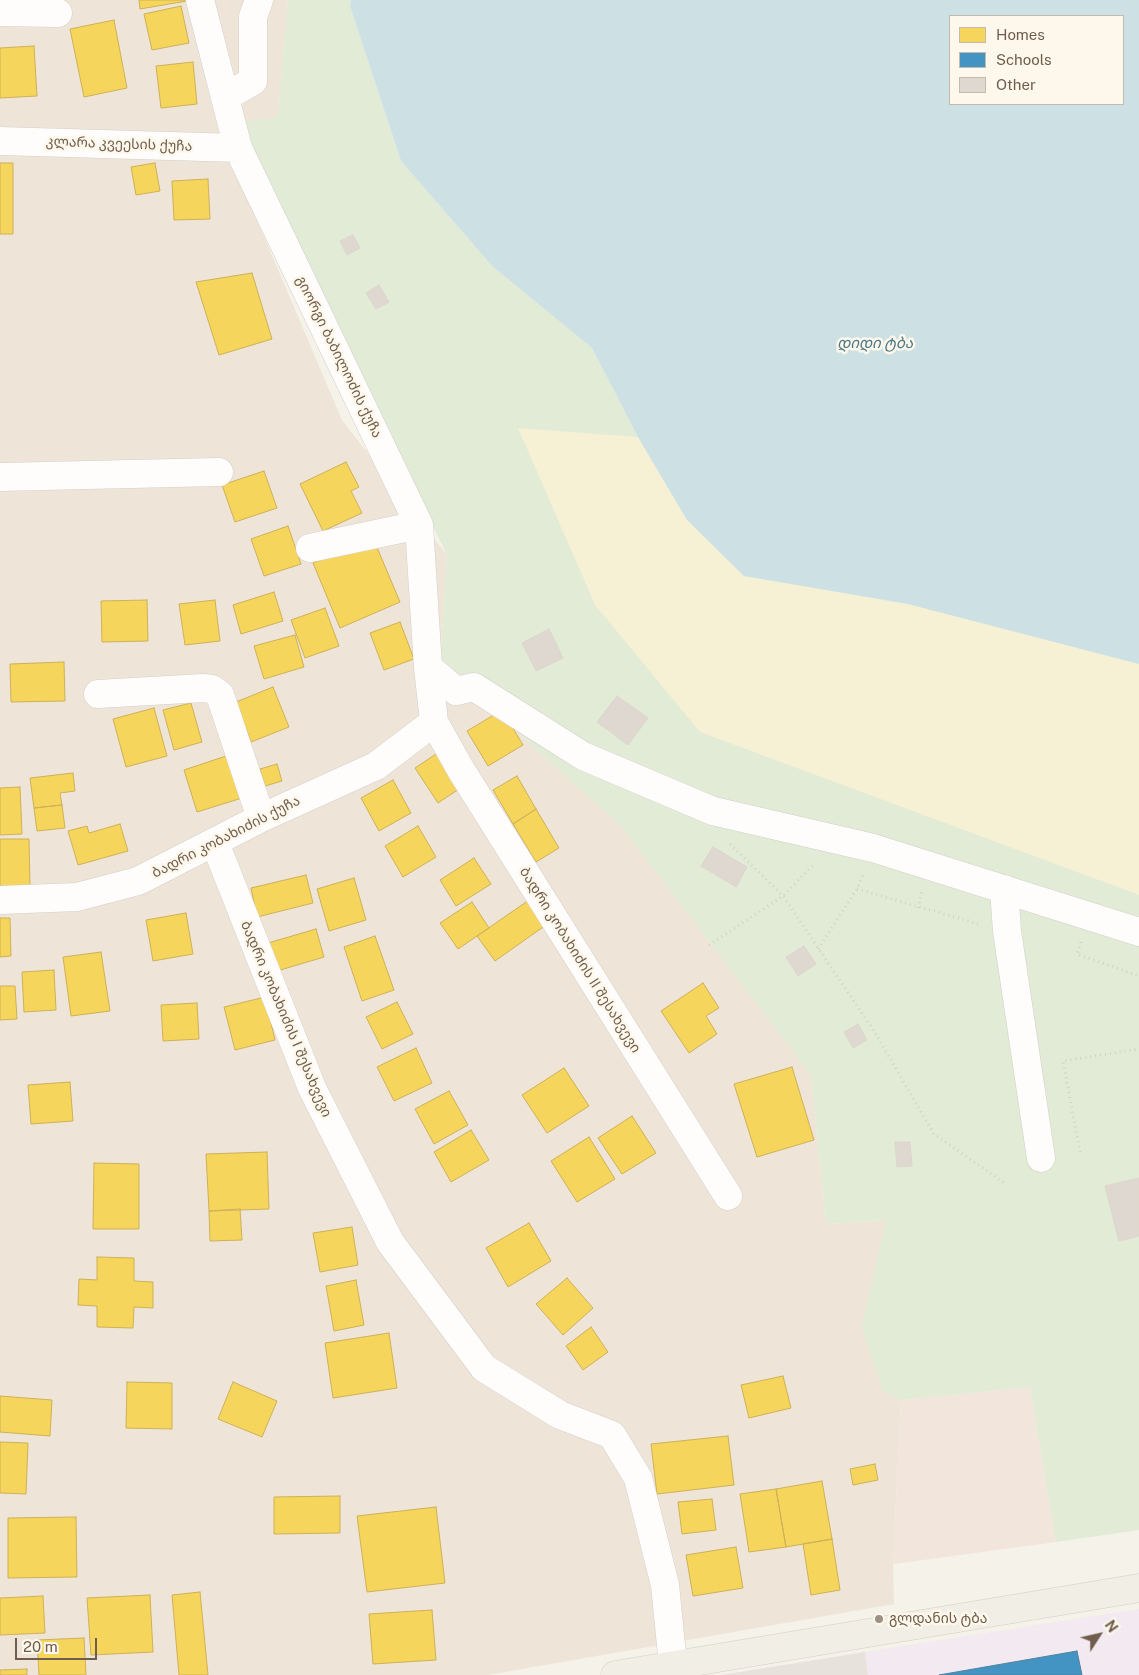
<!DOCTYPE html>
<html>
<head>
<meta charset="utf-8">
<style>
  body { margin:0 }
  #map { position:relative; width:1139px; height:1675px; overflow:hidden; background:#f5f2ea; font-family:"Public Sans",sans-serif }
  canvas { display:block }
  .legend { position:absolute; left:949px; top:15px; width:175px; height:90px; box-sizing:border-box; background:#fdf8eb; border:1px solid #c5baac; margin:0; padding:6px 9px; list-style:none; font-size:15px; color:#705d4d }
  .legend li { display:flex; align-items:center; gap:10px; height:25px }
  .legend b { width:25px; border:1px solid #c5baac }
  .north { position:absolute; left:1074px; top:1610px; width:50px; height:50px; -webkit-text-stroke:4px #fdf8eb; paint-order:stroke; rotate:55deg; font-size:14px; font-weight:700; line-height:20px; text-align:center; color:#705d4d }
  .north::after { content:''; display:block; margin:auto; width:18px; height:22px; background:#705d4d; clip-path:polygon(50% 0,100% 100%,50% 72%,0 100%) }
  .scale { position:absolute; left:15px; top:1638px; width:82px; height:22px; box-sizing:border-box; border:2px solid #705d4d; border-top:0; padding-left:6px; font-size:15px; line-height:18px; white-space:nowrap; color:#705d4d; -webkit-text-stroke:4px #fdf8eb; paint-order:stroke }
</style>
</head>
<body>
<div id="map">
<canvas width="1139" height="1675"></canvas>
<ul class="legend">
<li><b style="height:14px;background:#f6d55c"></b>Homes</li>
<li><b style="height:14px;background:#4393c3"></b>Schools</li>
<li><b style="height:14px;background:#ded8d0"></b>Other</li>
</ul>
<div class="north">N</div>
<div class="scale">20 m</div>
</div>
<script>
const g = document.querySelector('canvas').getContext('2d');
g.lineJoin = 'round';
function fillPath(path, color) {
  g.fillStyle = color;
  g.fill(path, 'evenodd');
}
function poly(rows) {
  const path = new Path2D();
  for (const r of rows) {
    path.moveTo(r[0], r[1]);
    for (let i = 2; i < r.length; i += 2) path.lineTo(r[i], r[i + 1]);
  }
  return path;
}
function strokePath(path, color, width, dash) {
  g.strokeStyle = color;
  g.lineWidth = width;
  g.lineCap = dash ? 'butt' : 'round';
  g.setLineDash(dash || []);
  g.stroke(path);
}
function write(font, color, halo, rows, align = 'center') {
  g.font = font + ' "Public Sans","Noto Sans Georgian",sans-serif';
  g.lineWidth = 5;
  g.setLineDash([]);
  g.textBaseline = 'middle';
  g.strokeStyle = halo;
  g.fillStyle = color;
  for (const [text, x, y, turn = 0] of rows) {
    g.save();
    g.translate(x, y);
    g.rotate((+turn || 0) * Math.PI / 180);
    g.textAlign = isNaN(turn) ? turn : align;
    if (halo) g.strokeText(text, 0, 0);
    g.fillText(text, 0, 0);
    g.restore();
  }
}
fillPath(poly([
  [0,0,288,0,278,118,217,126,342,420,447,555,440,663,620,825,811,1075,826,1224,887,1220,862,1327,883,1390,901,1400,893,1564,894,1604,488,1675,0,1675]
]), '#eee5d8');
fillPath(poly([
  [1030,1387,1056,1542,893,1564,901,1400]
]), '#f2e5db');
fillPath(poly([
  [865,1652,868,1675,721,1675]
]), '#e7e2db');
fillPath(poly([
  [1139,1609,1139,1675,868,1675,865,1652]
]), '#f2e9f1');
fillPath(poly([
  [288,0,351,0,350,6,401,161,492,266,592,348,638,437,687,520,744,576,908,604,1139,664,1139,1530,1056,1542,1030,1387,901,1400,883,1391,862,1327,886,1220,826,1224,811,1075,620,825,440,663,447,555,264,176,244,122,278,117]
]), '#e1ebd6');
fillPath(poly([
  [518,428,638,437,687,520,744,576,908,604,1139,664,1139,895,700,732,595,605]
]), '#f6f0d5');
fillPath(poly([
  [351,0,1139,0,1139,664,908,604,744,576,687,520,638,437,592,348,492,266,401,161,350,6],
  [950,16,1123,16,1123,104,950,104]
]), '#cde0e4');
const homes = poly([
  [139,0,187,0,187,1,140,9,139,0],
  [181,6,189,43,152,50,144,14,181,6],
  [114,20,127,88,84,97,70,29,114,20],
  [34,46,37,96,0,98,0,48,34,46],
  [193,62,197,104,161,108,156,66,193,62],
  [0,163,13,163,13,234,0,234,0,163],
  [155,163,160,191,136,195,131,167,155,163],
  [208,179,210,219,174,220,172,181,208,179],
  [252,273,272,339,219,355,196,282,252,273],
  [346,462,359,487,351,491,362,513,323,531,300,484,346,462],
  [264,471,277,508,235,522,222,485,264,471],
  [288,526,301,564,264,576,251,539,288,526],
  [373,538,400,602,340,628,313,563,373,538],
  [274,592,283,621,241,634,233,605,274,592],
  [147,600,148,641,102,642,101,601,147,600],
  [215,600,220,641,185,645,179,604,215,600],
  [325,608,339,646,305,658,291,620,325,608],
  [400,622,414,659,384,670,370,633,400,622],
  [295,635,304,667,264,679,254,646,295,635],
  [64,662,65,701,11,702,10,664,64,662],
  [273,687,289,727,251,742,236,702,273,687],
  [191,703,202,742,174,750,163,710,191,703],
  [154,708,167,756,126,767,113,719,154,708],
  [502,710,523,745,488,766,467,731,502,710],
  [436,754,459,789,438,803,415,768,436,754],
  [229,755,242,798,197,812,184,770,229,755],
  [277,764,282,781,265,786,260,769,277,764],
  [73,773,75,791,60,793,62,805,34,808,30,778,73,773],
  [517,776,536,809,513,824,493,790,517,776],
  [393,780,411,813,379,831,361,798,393,780],
  [20,787,22,834,0,835,0,788,20,787],
  [62,805,65,828,37,831,34,808,62,805],
  [536,809,559,848,536,862,513,824,536,809],
  [120,824,128,851,78,865,68,831,87,826,89,833,120,824],
  [418,826,436,857,403,877,385,846,418,826],
  [0,839,29,839,30,886,0,886,0,839],
  [474,858,491,884,456,906,440,880,474,858],
  [306,875,313,903,257,917,251,888,306,875],
  [354,878,366,920,329,931,317,889,354,878],
  [529,900,546,925,495,961,477,936,529,900],
  [472,902,489,928,458,949,440,923,472,902],
  [186,913,193,954,153,961,146,920,186,913],
  [0,918,10,918,11,956,0,957,0,918],
  [316,929,324,957,277,971,268,943,316,929],
  [375,936,394,990,362,1001,344,947,375,936],
  [101,952,110,1011,71,1016,63,957,101,952],
  [54,970,56,1010,24,1012,22,972,54,970],
  [703,983,719,1008,706,1016,717,1034,689,1053,661,1011,703,983],
  [0,986,15,986,17,1019,0,1020,0,986],
  [265,997,275,1040,235,1050,224,1007,265,997],
  [397,1002,413,1034,382,1049,366,1017,397,1002],
  [197,1003,199,1039,163,1041,161,1005,197,1003],
  [416,1048,432,1083,394,1101,377,1067,416,1048],
  [792,1067,814,1140,757,1157,734,1084,792,1067],
  [564,1068,589,1106,547,1133,522,1095,564,1068],
  [70,1082,73,1121,31,1124,28,1085,70,1082],
  [449,1091,468,1125,434,1144,415,1109,449,1091],
  [632,1116,656,1153,622,1174,598,1138,632,1116],
  [471,1130,489,1160,451,1182,434,1152,471,1130],
  [589,1137,615,1179,577,1202,551,1161,589,1137],
  [267,1152,269,1209,209,1211,206,1154,267,1152],
  [94,1163,139,1164,139,1229,93,1229,94,1163],
  [240,1209,242,1240,210,1241,209,1211,240,1209],
  [529,1223,551,1261,508,1287,486,1248,529,1223],
  [352,1227,358,1265,320,1272,313,1233,352,1227],
  [97,1257,134,1258,134,1281,153,1282,153,1308,134,1307,133,1328,97,1327,97,1306,78,1305,79,1279,97,1280,97,1257],
  [567,1278,593,1308,563,1335,536,1304,567,1278],
  [356,1280,364,1325,334,1331,326,1286,356,1280],
  [591,1327,608,1352,583,1370,566,1346,591,1327],
  [389,1333,397,1388,333,1398,325,1343,389,1333],
  [783,1376,791,1408,749,1418,741,1385,783,1376],
  [127,1382,172,1383,172,1429,126,1428,127,1382],
  [233,1382,277,1401,262,1437,218,1419,233,1382],
  [0,1396,52,1400,50,1436,0,1432,0,1396],
  [728,1436,734,1485,657,1494,651,1444,728,1436],
  [0,1442,28,1443,26,1494,0,1493,0,1442],
  [875,1464,878,1480,853,1485,850,1469,875,1464],
  [822,1481,832,1539,786,1547,776,1489,822,1481],
  [776,1489,786,1547,749,1552,740,1494,776,1489],
  [340,1496,340,1533,274,1534,274,1497,340,1496],
  [712,1499,716,1530,682,1534,678,1502,712,1499],
  [436,1507,445,1583,367,1592,357,1516,436,1507],
  [76,1517,77,1577,8,1578,8,1518,76,1517],
  [832,1539,840,1590,811,1595,803,1544,832,1539],
  [736,1547,743,1588,693,1596,686,1555,736,1547],
  [200,1592,208,1675,179,1675,172,1595,200,1592],
  [150,1595,153,1652,91,1655,87,1598,150,1595],
  [43,1596,45,1633,0,1635,0,1598,43,1596],
  [432,1610,436,1660,373,1664,369,1614,432,1610],
  [84,1638,86,1675,39,1675,37,1640,84,1638],
  [27,1669,27,1675,0,1675,0,1670,27,1669]
]);
fillPath(homes, '#f6d55c');
strokePath(homes, '#ceb158', 1);
const schools = poly([
  [1077,1651,1082,1675,939,1675,1077,1651]
]);
fillPath(schools, '#4393c3');
strokePath(schools, '#5083a0', 1);
const building = poly([
  [353,235,360,248,347,255,340,241,353,235],
  [379,285,389,302,376,309,366,293,379,285],
  [549,629,563,658,536,671,522,643,549,629],
  [617,696,648,718,628,745,597,722,617,696],
  [713,847,747,867,736,887,701,866,713,847],
  [804,946,816,964,798,976,786,957,804,946],
  [858,1024,867,1040,853,1048,844,1032,858,1024],
  [895,1142,910,1142,912,1166,897,1167,895,1142],
  [1139,1178,1139,1236,1119,1241,1105,1186,1139,1178]
]);
fillPath(building, '#ded8d0');
strokePath(building, '#ddd6cd', 1);
const minor = poly([
  [200,0,238,148,419,525,428,667,434,722,461,770,728,1196],
  [0,12,58,13],
  [225,97,253,81,253,17,259,0],
  [0,141,238,148],
  [0,477,219,472],
  [310,548,419,525],
  [428,667,456,691,474,687,583,756,713,811,873,848,1139,932],
  [98,694,203,688,212,689,220,695,261,818],
  [215,843,312,1088,390,1242,484,1368,560,1415,612,1435,638,1478,665,1585,673,1665],
  [1004,889,1007,931,1041,1158],
  [0,900,77,897,138,881,261,818,376,766,434,722]
]);
const major = poly([
  [615,1675,1139,1588]
]);
strokePath(minor, '#d4cfc8', 29);
strokePath(major, '#d3cdc7', 29);
strokePath(poly([
  [730,844,783,896,874,1031,934,1134,1004,1183],
  [857,889,979,924],
  [918,908,922,891],
  [1081,942,1077,954,1139,976],
  [709,945,783,896,815,863],
  [818,949,857,889,864,873],
  [1080,1152,1063,1061,1139,1049]
]), '#d7d0cb', 3, [1, 4]);
strokePath(minor, '#fefdfc', 28);
strokePath(major, '#f1eee6', 28);
for (const [x, y, r, color] of [
  [879,1619,5,"#9f9184"]
]) {
  const dot = new Path2D();
  dot.arc(x, y, r, 0, 2 * Math.PI);
  g.fillStyle = color;
  g.fill(dot);
  strokePath(dot, '#fdf8eb', 2);
}
write('14px', '#705d4d', '#fdf8eb', [
  ["კლარა კვეესის ქუჩა",119,144,2],
  ["გიორგი ბაბილოძის ქუჩა",339,357,64],
  ["ბადრი კობახიძის ქუჩა",226,837,-27],
  ["ბადრი კობახიძის II შესახვევი",580,960,58],
  ["ბადრი კობახიძის I შესახვევი",286,1019,67]
]);
write('14px', '#705d4d', '#fdf8eb', [
  ["გლდანის ტბა",889,1619]
], 'left');
write('italic 15px', '#4c7988', '#fdf8eb', [
  ["დიდი ტბა",875,343]
]);
</script>
</body>
</html>
